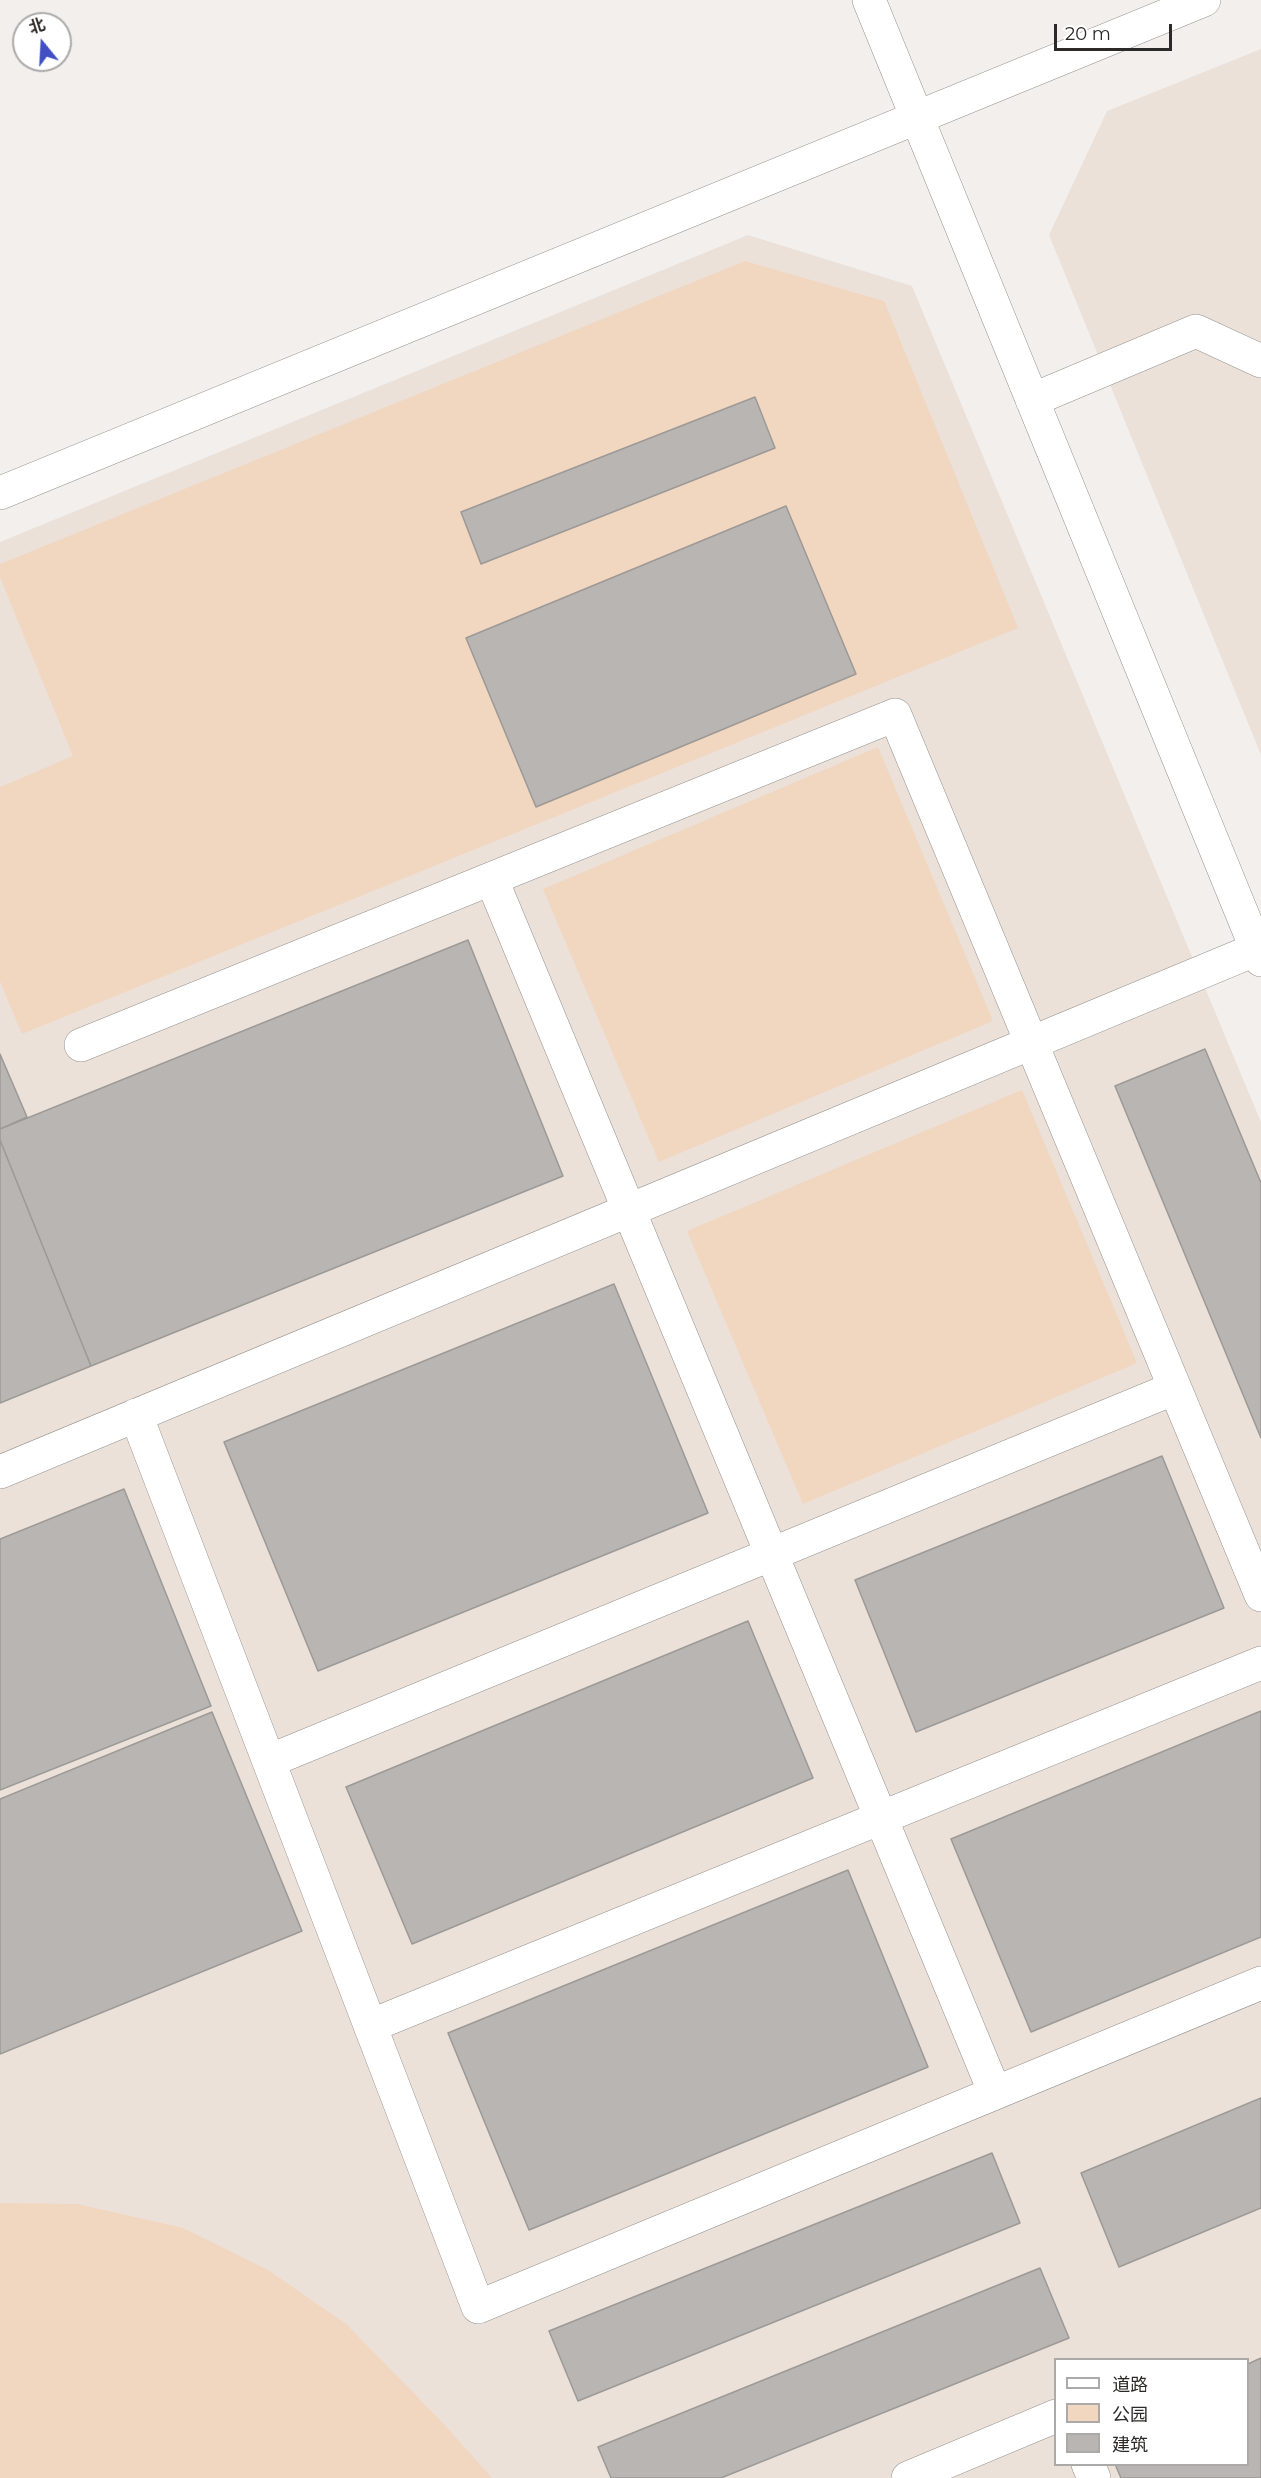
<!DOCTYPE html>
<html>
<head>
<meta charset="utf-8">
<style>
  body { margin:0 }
  #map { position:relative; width:1261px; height:2478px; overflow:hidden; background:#f3efed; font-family:Montserrat,"Noto Sans SC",sans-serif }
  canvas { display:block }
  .legend { position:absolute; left:1054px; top:2358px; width:195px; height:108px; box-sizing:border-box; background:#fff; border:2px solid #abaaa9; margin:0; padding:8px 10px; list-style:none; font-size:18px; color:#2c2a29 }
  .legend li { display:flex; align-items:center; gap:12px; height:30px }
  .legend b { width:30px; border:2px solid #abaaa9 }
  .north { position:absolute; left:12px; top:12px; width:60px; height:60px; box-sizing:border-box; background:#fff; border:2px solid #abaaa9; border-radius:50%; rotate:342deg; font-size:16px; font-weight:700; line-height:24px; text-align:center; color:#2c2a29 }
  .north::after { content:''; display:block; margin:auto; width:21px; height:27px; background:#424fc3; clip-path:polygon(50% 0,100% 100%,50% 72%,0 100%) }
  .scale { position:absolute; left:1054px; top:24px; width:118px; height:27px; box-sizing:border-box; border:3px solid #2c2a29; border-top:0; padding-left:8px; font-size:18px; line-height:21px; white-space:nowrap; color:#2c2a29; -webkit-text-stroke:4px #fff; paint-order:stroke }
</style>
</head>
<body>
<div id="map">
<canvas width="1261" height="2478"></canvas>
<ul class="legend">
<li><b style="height:8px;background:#fff"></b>道路</li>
<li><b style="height:16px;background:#f1d6c0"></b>公园</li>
<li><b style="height:16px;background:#b8b5b2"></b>建筑</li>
</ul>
<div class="north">北</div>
<div class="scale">20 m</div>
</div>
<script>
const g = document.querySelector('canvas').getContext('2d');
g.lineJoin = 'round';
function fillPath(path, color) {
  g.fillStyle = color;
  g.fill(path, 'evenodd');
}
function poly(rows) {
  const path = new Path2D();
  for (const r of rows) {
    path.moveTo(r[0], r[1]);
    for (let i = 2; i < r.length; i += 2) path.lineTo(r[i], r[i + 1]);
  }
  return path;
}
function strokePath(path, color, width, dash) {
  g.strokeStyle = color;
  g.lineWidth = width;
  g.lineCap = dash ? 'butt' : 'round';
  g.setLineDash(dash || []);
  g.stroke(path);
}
fillPath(poly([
  [1261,49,1261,755,1049,235,1107,111],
  [748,235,912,286,1261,1122,1261,2478,0,2478,0,542],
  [1056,2360,1248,2360,1248,2464,1056,2464]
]), '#ebe1d9');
fillPath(poly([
  [745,261,884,301,1018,628,22,1034,0,981,0,787,73,756,0,577,0,564],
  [878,747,993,1021,659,1162,543,889],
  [1022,1090,1137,1363,803,1504,687,1231],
  [0,2203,77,2204,183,2228,268,2270,346,2324,438,2418,492,2478,0,2478]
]), '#f1d6c0');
const building = poly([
  [755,397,775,448,481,564,461,512,755,397],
  [786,506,856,674,536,807,466,638,786,506],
  [468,940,563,1176,91,1366,0,1140,0,1129,468,940],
  [1205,1049,1261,1183,1261,1438,1115,1086,1205,1049],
  [0,1054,27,1117,0,1129,0,1054],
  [0,1140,91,1366,0,1403,0,1140],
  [614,1284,708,1513,318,1671,224,1442,614,1284],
  [1162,1456,1224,1608,916,1732,855,1580,1162,1456],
  [124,1489,211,1706,0,1790,0,1539,124,1489],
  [748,1621,813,1778,412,1944,346,1787,748,1621],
  [1261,1711,1261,1937,1031,2032,951,1839,1261,1711],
  [212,1712,302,1931,0,2054,0,1799,212,1712],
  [848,1870,928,2067,529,2230,448,2033,848,1870],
  [1261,2098,1261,2208,1119,2267,1081,2173,1261,2098],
  [992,2153,1020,2223,578,2401,549,2331,992,2153],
  [1040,2268,1069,2338,721,2478,611,2478,598,2447,1040,2268],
  [1261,2358,1261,2478,1121,2478,1115,2464,1248,2464,1248,2364,1261,2358]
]);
fillPath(building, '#b8b5b2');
strokePath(building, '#9c9996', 1.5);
const minor = poly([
  [869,0,1261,960],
  [1032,400,1196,331,1261,361],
  [0,493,1204,0],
  [492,880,995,2093],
  [81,1045,895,715,1261,1595],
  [136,1415,478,2307,1261,1983],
  [0,1472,1257,949],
  [269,1761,1175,1388],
  [370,2026,1261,1663],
  [1088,2464,1094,2478],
  [908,2478,1056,2416]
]);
strokePath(minor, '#95928f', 34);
strokePath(minor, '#fff', 33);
</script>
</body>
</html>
